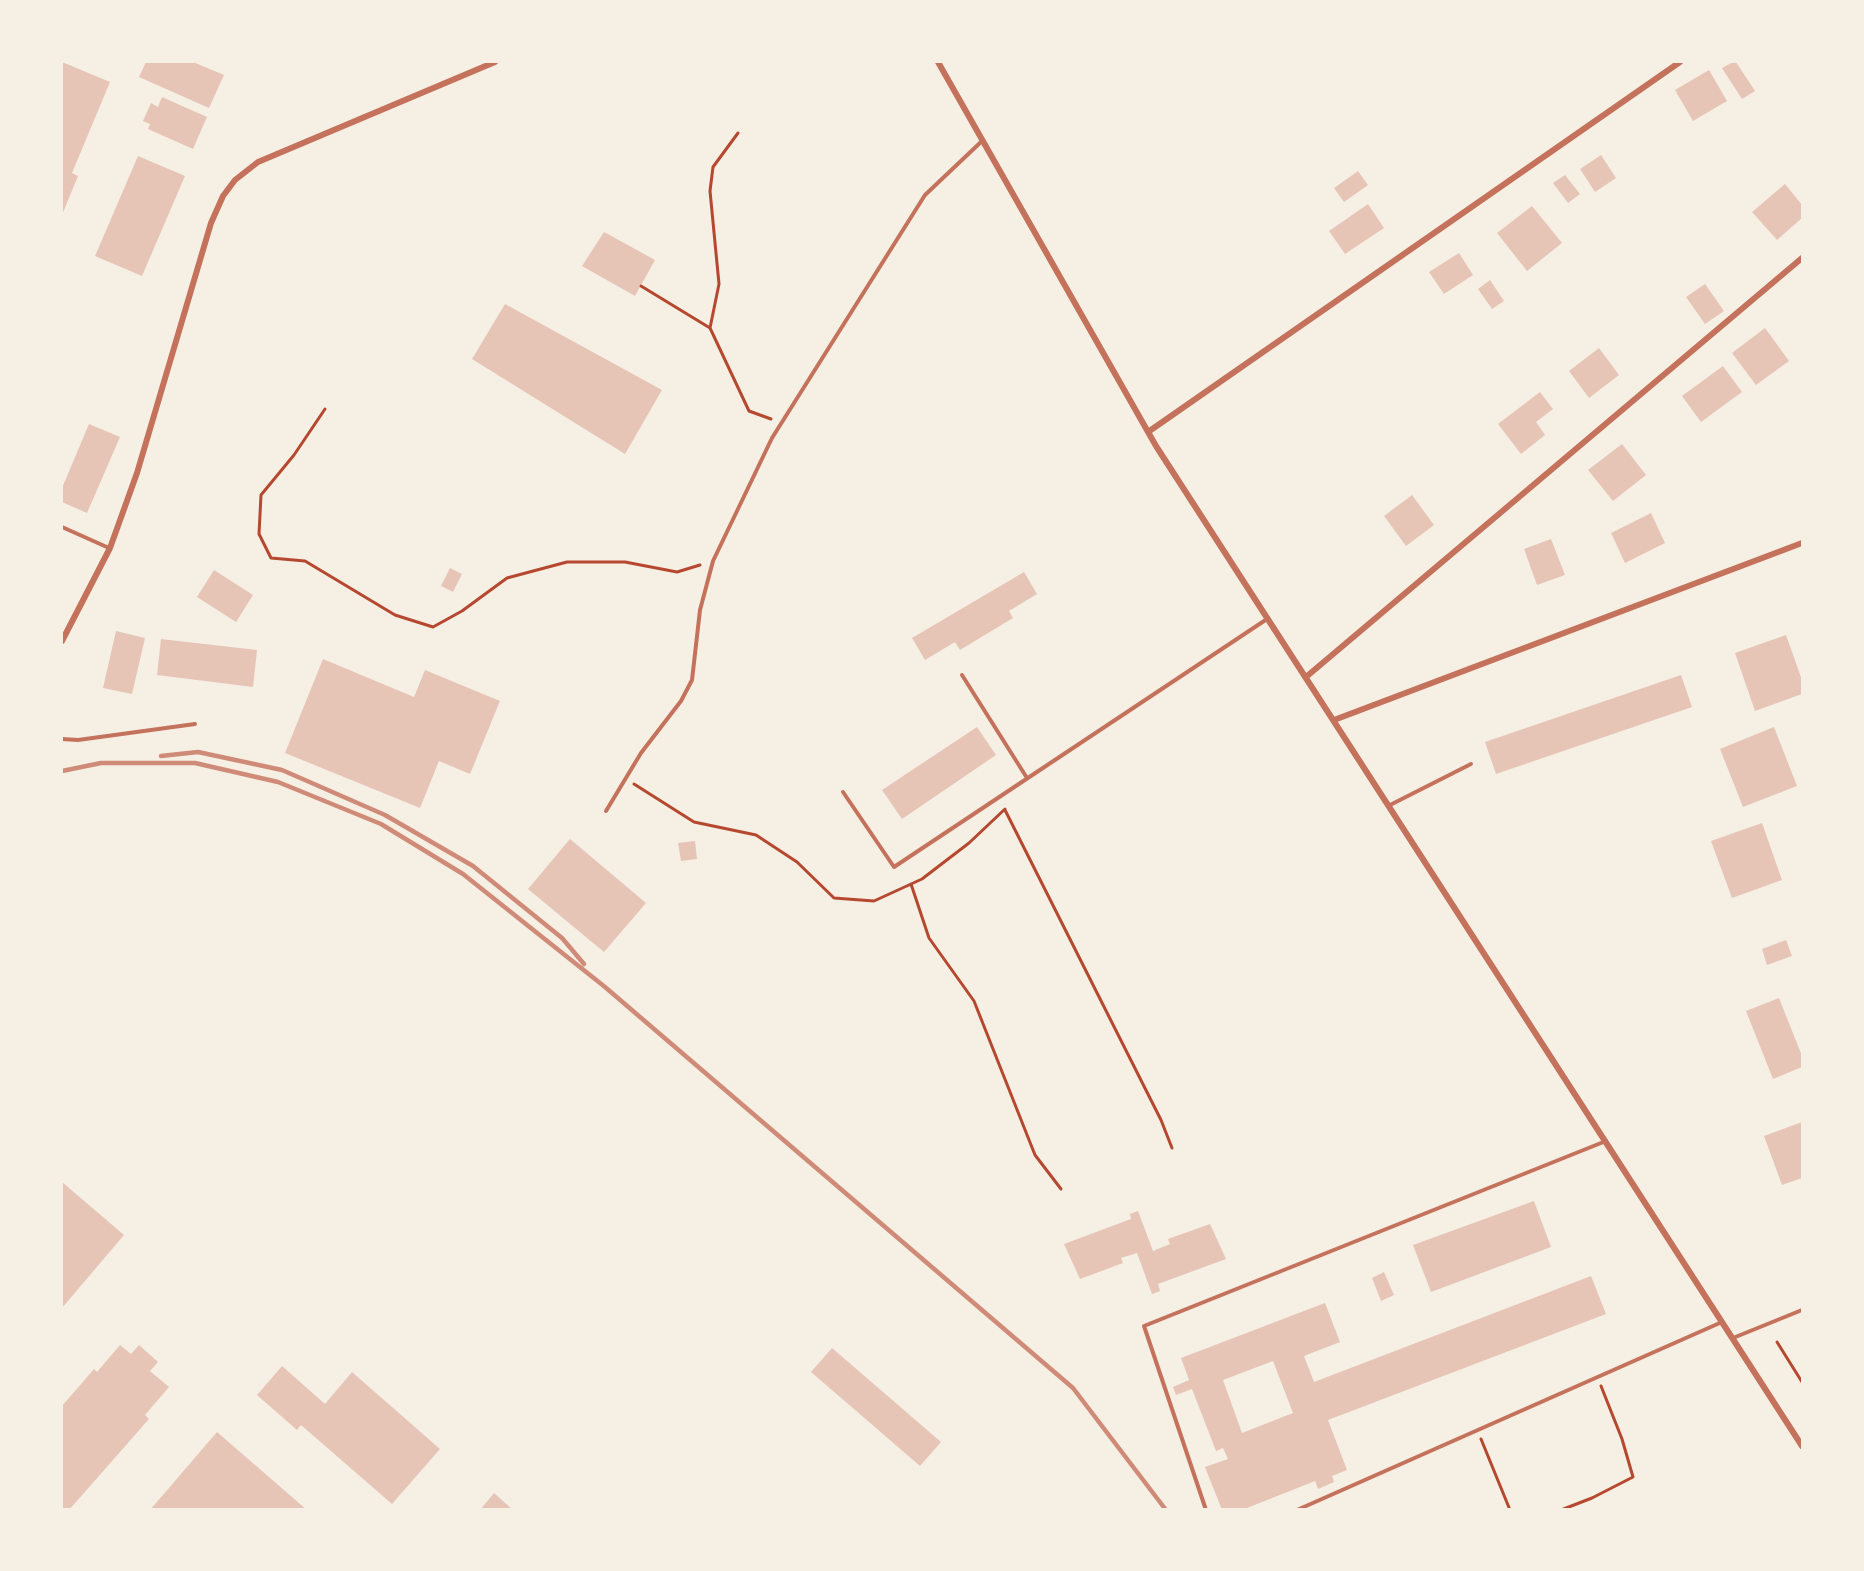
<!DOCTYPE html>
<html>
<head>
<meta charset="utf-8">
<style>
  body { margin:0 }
  #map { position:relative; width:1864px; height:1571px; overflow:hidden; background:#f6efe4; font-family:"Golos Text",sans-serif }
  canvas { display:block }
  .frame { position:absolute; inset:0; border:63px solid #f6efe4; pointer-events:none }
</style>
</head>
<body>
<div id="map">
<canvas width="1864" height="1571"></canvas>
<div class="frame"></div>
</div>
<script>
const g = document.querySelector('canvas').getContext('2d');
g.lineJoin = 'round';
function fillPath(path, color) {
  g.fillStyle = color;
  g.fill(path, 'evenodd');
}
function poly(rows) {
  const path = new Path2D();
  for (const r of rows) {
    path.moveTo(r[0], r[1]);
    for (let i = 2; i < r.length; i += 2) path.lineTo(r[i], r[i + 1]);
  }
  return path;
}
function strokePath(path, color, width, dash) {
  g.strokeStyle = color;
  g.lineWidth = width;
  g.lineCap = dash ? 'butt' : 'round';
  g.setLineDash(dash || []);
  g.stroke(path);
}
fillPath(poly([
  [62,62,110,82,72,173,78,176,62,215],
  [146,62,193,62,224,75,209,108,139,77],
  [1733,62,1736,62,1755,91,1742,99,1722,68],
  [1709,70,1727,101,1693,121,1675,90],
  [162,97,207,117,193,149,148,129,150,124,143,121,151,103,158,107],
  [1601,155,1616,178,1595,192,1580,169],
  [138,156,185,176,142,276,95,256],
  [1358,171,1368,185,1344,202,1334,188],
  [1565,175,1580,194,1568,203,1553,183],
  [1785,184,1802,205,1802,218,1777,240,1752,212],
  [1368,204,1384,228,1345,254,1329,231],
  [1532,206,1562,243,1527,271,1497,233],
  [604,232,655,260,635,296,582,266],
  [1459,253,1473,275,1444,294,1429,272],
  [1490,280,1504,301,1492,309,1478,289],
  [1705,284,1724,311,1705,324,1686,297],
  [505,304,662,390,625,454,472,359],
  [1765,328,1789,361,1756,385,1732,353],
  [1599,348,1619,375,1589,398,1569,371],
  [1723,366,1742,392,1701,422,1682,396],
  [1540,392,1553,409,1536,422,1545,435,1521,454,1498,424],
  [89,424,120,437,87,513,62,502,62,488],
  [1622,444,1646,475,1613,501,1588,470],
  [1412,495,1434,525,1406,546,1384,516],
  [1651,513,1665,543,1625,563,1611,533],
  [1551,539,1565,575,1537,585,1524,549],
  [450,568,462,574,453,592,441,586],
  [214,570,253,595,236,622,197,597],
  [1024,572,1037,594,1009,611,1013,618,960,650,955,642,925,660,912,638],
  [116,631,145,638,132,694,103,688],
  [1786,635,1802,680,1802,694,1755,711,1735,653],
  [161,639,257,650,253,687,157,675],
  [323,659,414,697,425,670,500,701,470,774,439,761,420,808,285,753],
  [1681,675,1692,707,1496,774,1485,742],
  [977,727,996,755,902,819,882,790],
  [1774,727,1797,786,1743,807,1720,749],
  [1762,823,1782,880,1732,898,1711,841],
  [570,839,646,903,604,952,528,889],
  [695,841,697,859,681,861,678,843],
  [1786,940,1792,956,1767,965,1762,949],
  [1779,998,1802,1056,1802,1067,1773,1079,1746,1011],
  [1802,1122,1802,1178,1782,1185,1764,1136],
  [62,1182,124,1235,62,1308],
  [1534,1201,1551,1247,1431,1292,1413,1245],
  [1138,1211,1153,1251,1170,1244,1168,1239,1210,1224,1226,1259,1158,1284,1160,1291,1152,1294,1137,1253,1121,1258,1123,1263,1080,1279,1064,1244,1131,1219,1130,1214],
  [1384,1272,1394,1295,1381,1301,1372,1278],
  [1591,1276,1606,1314,1328,1420,1347,1470,1332,1476,1334,1482,1318,1489,1315,1481,1242,1510,1222,1510,1205,1467,1228,1459,1223,1448,1216,1451,1192,1389,1176,1395,1173,1387,1189,1380,1181,1358,1325,1303,1340,1342,1304,1356,1314,1382],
  [1273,1361,1293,1413,1242,1433,1223,1380],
  [120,1345,131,1354,139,1345,158,1362,150,1371,169,1387,145,1415,149,1419,69,1510,62,1510,62,1406,94,1369,97,1372],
  [832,1348,941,1442,920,1466,811,1372],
  [282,1366,325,1404,352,1372,440,1449,392,1504,301,1425,297,1430,257,1395],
  [217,1432,307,1510,150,1510],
  [494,1493,513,1510,480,1510]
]), '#e6c5b7');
strokePath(poly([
  [641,286,710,328,749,411,771,419],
  [710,328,719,284,710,191,713,167,738,133],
  [325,409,294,455,261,495,259,534,271,558,305,561,395,615,433,627,462,611,507,578,567,562,625,562,677,572,700,565],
  [634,784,694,822,756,835,797,862,834,898,874,901,922,879,969,843,1005,809],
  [1005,810,1161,1120,1172,1148],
  [911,884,929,938,974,1001,1035,1155,1061,1189],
  [1777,1342,1802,1382],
  [1481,1439,1510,1510],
  [1561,1510,1592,1498,1633,1477,1622,1439,1601,1386]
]), '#b5482f', 3);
strokePath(poly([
  [62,527,109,548],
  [962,675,1027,778],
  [62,739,78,740,195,724],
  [843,792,894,867,1267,619],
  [1390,805,1471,764],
  [606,811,641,753,681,701,692,680,700,610,713,561,772,438,925,195,982,141],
  [1733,1338,1802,1310],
  [1206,1510,1144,1326,1606,1141],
  [1297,1510,1722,1322]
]), '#c5725c', 4);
strokePath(poly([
  [938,62,1156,446,1802,1446],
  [1148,432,1680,62],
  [62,641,110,548,137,473,211,223,223,196,235,180,258,162,495,62],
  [1306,677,1802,258],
  [1334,720,1802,543]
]), '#c5725c', 6);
strokePath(poly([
  [161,756,198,752,282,770,385,815,473,866,562,938,584,964],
  [62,771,101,763,195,763,278,782,381,824,463,874,605,987,1073,1388,1166,1510]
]), '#cf8b77', 4.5);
</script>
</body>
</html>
